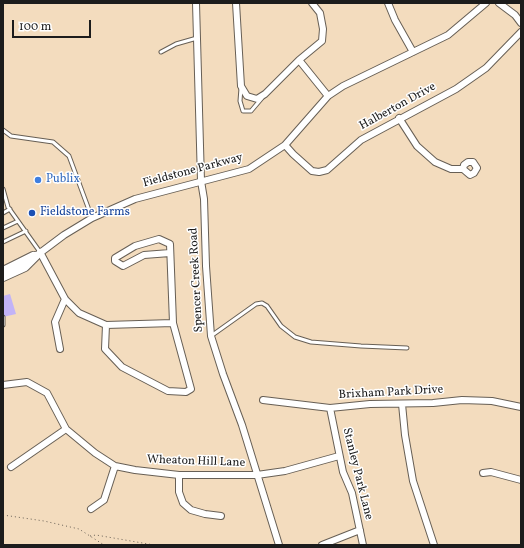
<!DOCTYPE html>
<html>
<head>
<meta charset="utf-8">
<style>
  body { margin:0 }
  #map { position:relative; width:524px; height:548px; overflow:hidden; background:#f3dcbe; font-family:Vollkorn,serif }
  canvas { display:block }
  .frame { position:absolute; inset:0; border:4px solid #1c1c1c; pointer-events:none }
  .scale { position:absolute; left:12px; top:20px; width:79px; height:18px; box-sizing:border-box; border:2px solid #1c1c1c; border-top:0; padding-left:5px; font-size:12px; line-height:14px; white-space:nowrap; color:#1c1c1c; -webkit-text-stroke:3px #fff; paint-order:stroke }
</style>
</head>
<body>
<div id="map">
<canvas width="524" height="548"></canvas>
<div class="frame"></div>
<div class="scale">100 m</div>
</div>
<script>
const g = document.querySelector('canvas').getContext('2d');
g.lineJoin = 'round';
function fillPath(path, color) {
  g.fillStyle = color;
  g.fill(path, 'evenodd');
}
function poly(rows) {
  const path = new Path2D();
  for (const r of rows) {
    path.moveTo(r[0], r[1]);
    for (let i = 2; i < r.length; i += 2) path.lineTo(r[i], r[i + 1]);
  }
  return path;
}
function strokePath(path, color, width, dash) {
  g.strokeStyle = color;
  g.lineWidth = width;
  g.lineCap = dash ? 'butt' : 'round';
  g.setLineDash(dash || []);
  g.stroke(path);
}
function write(font, color, halo, rows, align = 'center') {
  g.font = font + ' Vollkorn,serif';
  g.lineWidth = 3;
  g.setLineDash([]);
  g.textBaseline = 'middle';
  g.strokeStyle = halo;
  g.fillStyle = color;
  for (const [text, x, y, turn = 0] of rows) {
    g.save();
    g.translate(x, y);
    g.rotate((+turn || 0) * Math.PI / 180);
    g.textAlign = isNaN(turn) ? turn : align;
    if (halo) g.strokeText(text, 0, 0);
    g.fillText(text, 0, 0);
    g.restore();
  }
}
fillPath(poly([
  [10,294,16,314,3,317,3,296]
]), '#c2b3f7');
const service = poly([
  [161,52,176,44,197,38],
  [241,88,240,101,243,111,251,111,262,98],
  [3,130,11,136,53,142,69,156,92,218],
  [3,189,8,207,40,252],
  [3,213,10,209],
  [3,228,18,221],
  [3,242,26,231],
  [3,317,3,325],
  [211,336,256,304,262,303,267,306,281,326,295,337,311,342,361,346,407,348]
]);
const minor = poly([
  [196,3,201,181,204,199,206,266,211,336,223,374,242,425,279,545],
  [236,3,241,86,247,96,257,99,265,94,299,60,322,41,323,29,320,13,312,3],
  [388,3,395,20,413,52],
  [499,3,515,15,521,23],
  [299,60,328,96],
  [399,118,417,146,435,162,451,169,463,169,464,165,468,162,473,162,477,168,474,173,470,175,463,169],
  [285,145,293,154,312,171,319,172,327,170,361,140,456,89,486,68,521,32],
  [40,252,65,299,79,313,106,325,173,323],
  [36,256,64,235,92,218,135,199,249,169,285,145,328,96,343,86,448,35,486,3],
  [106,325,105,349,122,367,168,391,186,392,191,389,173,323,170,244,159,239,135,246,115,258,115,261,123,266,144,255,170,253],
  [60,349,55,322,65,299],
  [3,385,27,382,47,393,66,429,95,453,115,466,135,470,179,475,257,475,285,471,339,456],
  [263,400,330,408,370,404,433,403,462,400,492,401,521,407],
  [402,404,405,435,413,481,434,545],
  [330,408,343,472,352,493,363,545],
  [11,467,66,429],
  [483,473,491,472,521,480],
  [179,475,179,492,183,503,191,510,205,514,221,516],
  [91,509,104,500,115,466],
  [322,545,360,530]
]);
const tertiary = poly([
  [3,271,33,256],
  [3,277,25,267,36,256]
]);
strokePath(service, '#675f55', 5);
strokePath(minor, '#675f55', 8);
strokePath(tertiary, '#675f55', 10);
strokePath(poly([
  [3,515,44,521,79,529,104,545],
  [90,536,96,535,154,545]
]), '#675f55', 1, [1, 3]);
strokePath(service, '#fff', 3);
strokePath(minor, '#fff', 6);
strokePath(tertiary, '#fff', 8);
for (const [x, y, r, color] of [
  [38,180,4,"#3f7fe0"],
  [32,213,4,"#1a4fb4"]
]) {
  const dot = new Path2D();
  dot.arc(x, y, r, 0, 2 * Math.PI);
  g.fillStyle = color;
  g.fill(dot);
  strokePath(dot, '#fff', 1.5);
}
write('12px', '#1c1c1c', '#fff', [
  ["Halberton Drive",398,107,-29],
  ["Fieldstone Parkway",193,171,-15],
  ["Spencer Creek Road",197,280,-93],
  ["Brixham Park Drive",391,393,-3],
  ["Wheaton Hill Lane",196,462,2],
  ["Stanley Park Lane",357,474,76]
]);
write('12px', '#366cbe', '#fff', [
  ["Publix",46,180]
], 'left');
write('12px', '#164399', '#fff', [
  ["Fieldstone Farms",40,213]
], 'left');
</script>
</body>
</html>
